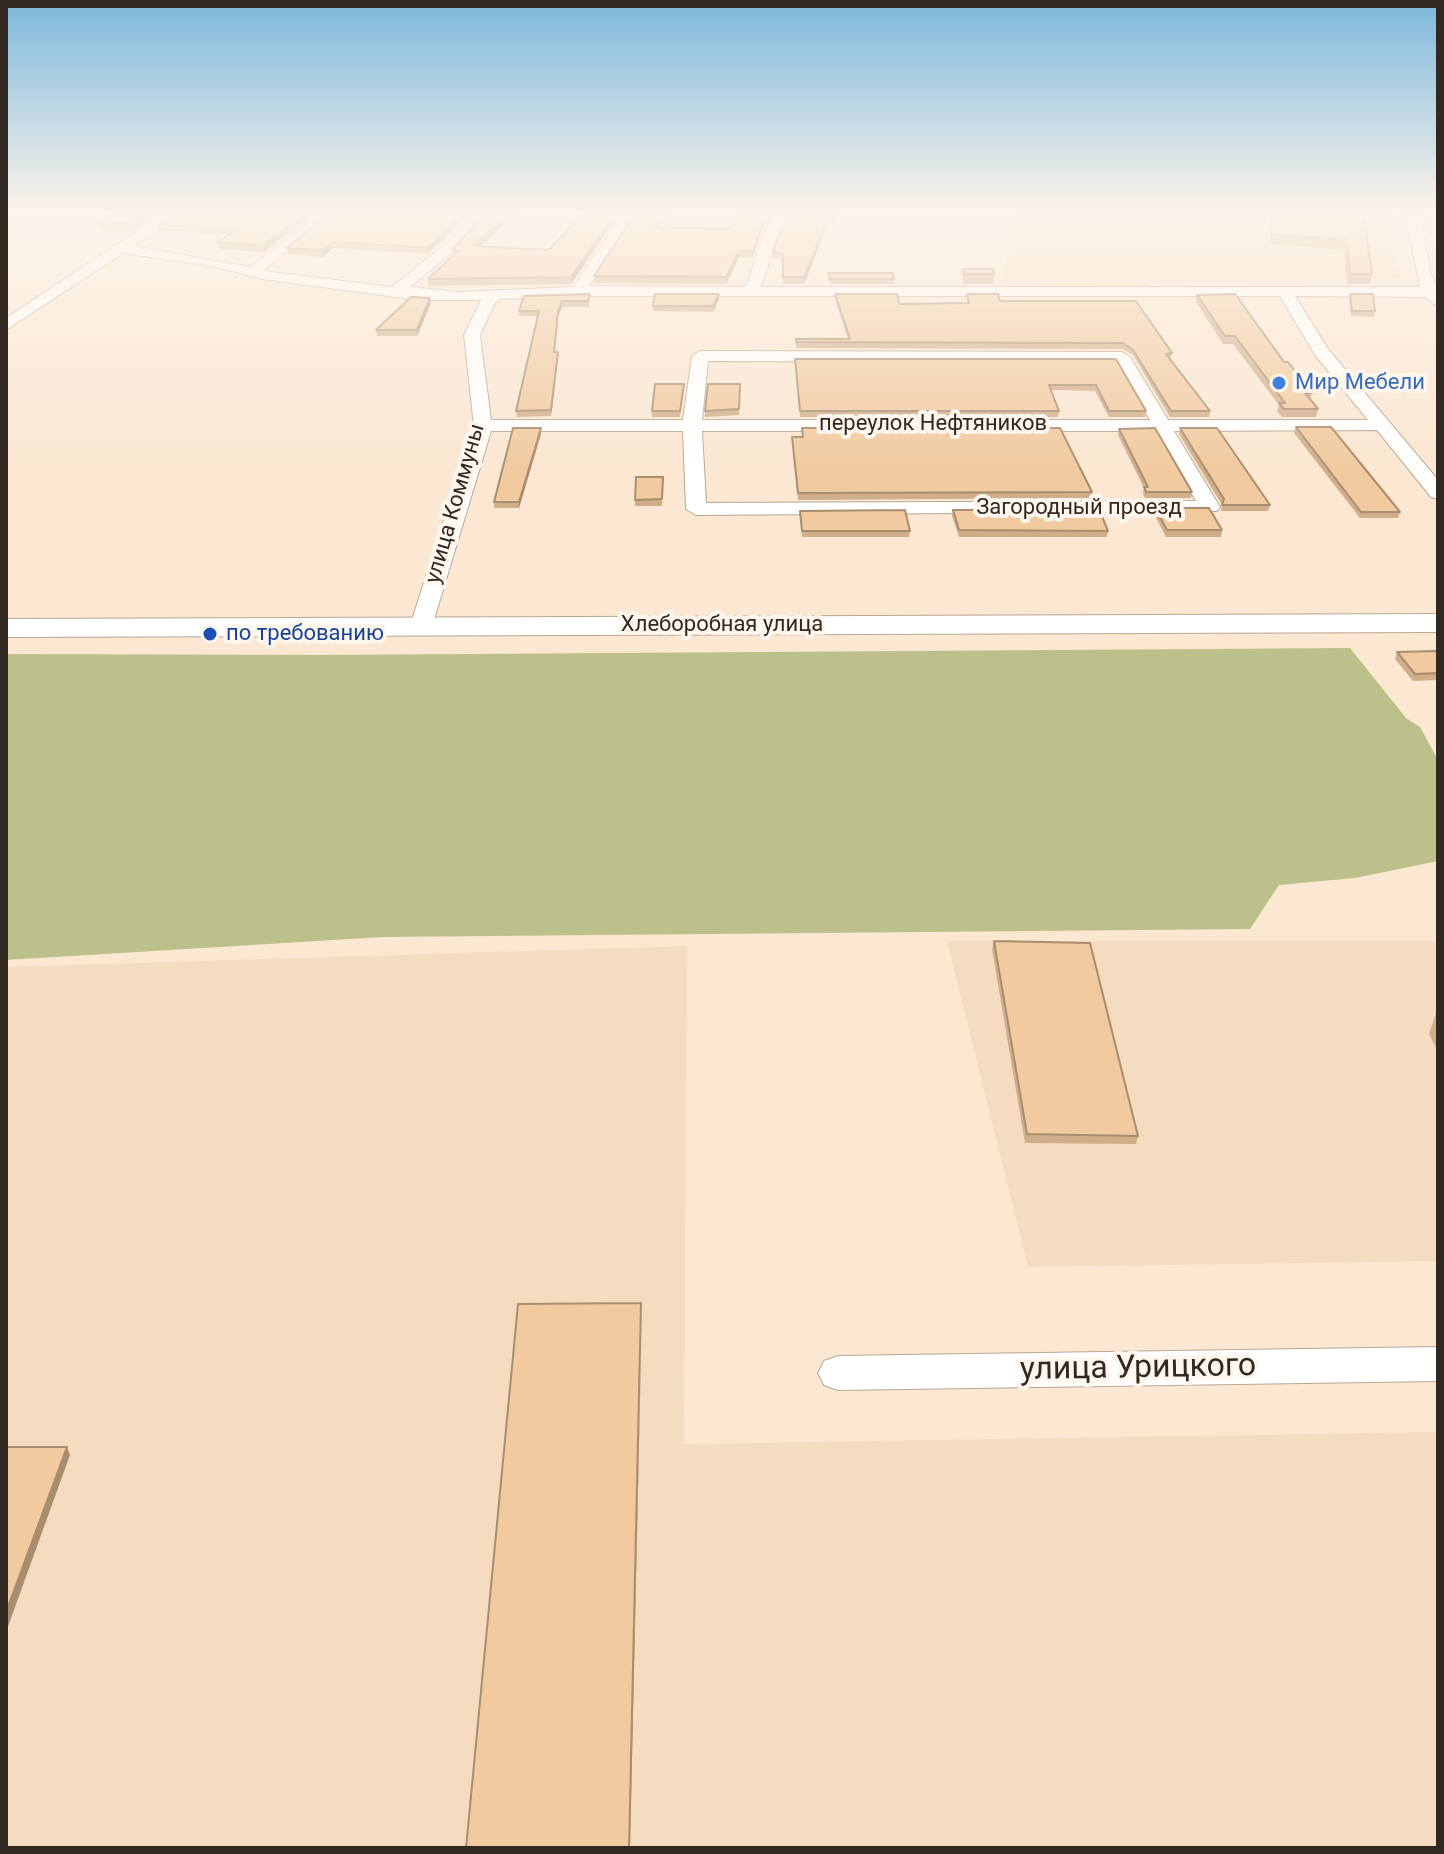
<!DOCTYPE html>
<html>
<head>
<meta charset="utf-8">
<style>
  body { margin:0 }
  #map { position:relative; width:1444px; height:1854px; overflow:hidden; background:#fbe7d2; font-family:Roboto,sans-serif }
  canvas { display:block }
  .frame { position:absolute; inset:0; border:8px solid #312921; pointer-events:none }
</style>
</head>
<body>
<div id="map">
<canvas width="1444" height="1854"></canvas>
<div class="frame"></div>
</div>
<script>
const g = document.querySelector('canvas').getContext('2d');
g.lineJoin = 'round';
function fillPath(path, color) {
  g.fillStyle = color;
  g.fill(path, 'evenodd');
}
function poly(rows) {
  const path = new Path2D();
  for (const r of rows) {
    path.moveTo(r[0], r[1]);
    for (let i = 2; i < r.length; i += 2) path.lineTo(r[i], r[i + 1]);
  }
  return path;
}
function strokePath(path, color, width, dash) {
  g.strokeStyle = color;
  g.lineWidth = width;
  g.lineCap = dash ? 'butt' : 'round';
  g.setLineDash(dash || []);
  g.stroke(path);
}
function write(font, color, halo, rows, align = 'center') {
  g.font = font + ' Roboto,sans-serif';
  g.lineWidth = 8;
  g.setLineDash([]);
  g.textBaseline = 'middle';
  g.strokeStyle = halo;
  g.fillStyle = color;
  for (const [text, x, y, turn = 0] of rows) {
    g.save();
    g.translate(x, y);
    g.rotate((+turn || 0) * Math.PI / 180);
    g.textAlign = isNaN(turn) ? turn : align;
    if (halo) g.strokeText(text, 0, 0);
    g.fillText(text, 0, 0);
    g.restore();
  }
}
fillPath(poly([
  [1021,211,1388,212,1400,279,1148,283,1148,286,999,284],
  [947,941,1438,941,1438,1261,1028,1267],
  [687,946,684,1444,1438,1432,1438,1848,6,1848,6,967]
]), '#f5dbc0');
fillPath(poly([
  [1350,648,1406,718,1420,727,1438,760,1438,861,1355,878,1279,885,1250,929,383,937,6,960,6,654,320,655]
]), '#bcc08b');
const minor = poly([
  [167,211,182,211,134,246,250,267,321,211,336,211,263,271,392,287,450,240,477,211,491,211,460,246,410,287,458,292,573,287,625,211,638,211,589,286,746,287,765,231,778,211,791,211,779,231,761,287,1420,287,1405,211,1419,211,1431,275,1438,287,1438,307,1425,297,1295,296,1328,349,1438,480,1438,499,1431,497,1377,430,1174,431,1220,507,1217,511,696,515,686,509,683,431,491,431,432,626,421,633,410,626,474,426,464,335,481,300,418,300,263,279,217,267,123,253,6,330,6,318,167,211],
  [578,296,1280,296,1315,355,1368,420,1168,420,1130,357,1122,352,700,351,692,356,683,420,491,420,480,335,495,303,500,299,578,296],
  [708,361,1117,362,1150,420,702,420,708,361],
  [702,431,1156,431,1196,501,706,503,702,431],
  [1438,1347,1438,1381,838,1390,824,1385,818,1373,824,1361,838,1356,1438,1347]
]);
const major = poly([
  [1438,614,1438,632,6,637,6,619,1438,614]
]);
strokePath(minor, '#b9a692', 2);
strokePath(major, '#b9a692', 2);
fillPath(minor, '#fff');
fillPath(major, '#fff');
fillPath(poly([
  [117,211,161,211,133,230,101,229,100,222],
  [177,211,316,211,264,252,218,249,217,242,229,234,159,231,158,225],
  [472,211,428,254,333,248,323,257,288,254,287,248],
  [489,211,518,211,480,247,549,250,584,211,621,211,571,284,428,286,428,279,453,255,452,249],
  [637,211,671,211,659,227,730,229,740,211,774,211,762,230,753,258,739,257,726,284,595,283,594,276],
  [791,211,840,211,832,226,827,226,804,284,783,284,782,259,773,259,773,252],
  [1271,211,1363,211,1372,274,1370,284,1347,284,1344,250,1270,244],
  [963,269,994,274,993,284,963,284,962,279],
  [828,273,894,279,894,284,830,284,828,278],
  [590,294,589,307,562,307,558,316,555,352,558,357,551,416,517,417,516,411,537,316,519,316,519,311],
  [835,294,899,304,967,303,967,294,1000,301,1172,353,1171,359,1210,411,1209,417,1170,417,1133,355,1122,349,796,348,796,339,848,339,835,299],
  [1350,294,1375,311,1374,317,1351,316,1349,299],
  [1197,295,1284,362,1312,393,1310,400,1318,409,1316,417,1282,417,1277,411,1279,405,1233,344,1223,344,1196,302],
  [430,298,431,303,417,336,377,336,376,330],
  [719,299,713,312,653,311,653,306],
  [795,359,1116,359,1146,411,1145,417,1109,417,1095,391,1051,390,1059,411,1058,417,800,417],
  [684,384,680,417,652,417,652,411],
  [740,384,739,415,705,417,705,411],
  [1296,427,1400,512,1398,518,1360,518,1294,433],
  [802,428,1092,492,1091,498,798,500,792,437,802,437],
  [1180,428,1270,505,1268,511,1221,511,1222,505,1179,434],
  [1119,429,1192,492,1191,498,1145,498,1143,494,1144,488,1118,435],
  [541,434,519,508,494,508,494,502],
  [636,477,663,477,662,506,635,506],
  [1155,508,1222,530,1221,537,1166,537,1154,514],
  [953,510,1108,531,1107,537,959,537,952,516],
  [800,511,910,531,909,537,802,537],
  [1397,652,1438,653,1438,680,1413,681,1395,659],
  [994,941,1138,1136,1136,1144,1025,1143,992,949],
  [1437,1010,1438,1010,1438,1052,1429,1034]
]), '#cfae89');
fillPath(poly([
  [151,211,161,211,133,230,132,224],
  [307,211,316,211,264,252,263,246],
  [465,211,472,211,428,254,427,248],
  [511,211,518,211,474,253,473,246],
  [617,211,621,211,571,284,571,277],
  [666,211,671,211,655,233,654,227],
  [770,211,774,211,762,230,753,258,753,251,762,224],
  [837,211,840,211,832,226,833,220],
  [827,220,827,226,804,284,804,277],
  [333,242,333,248,323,257,322,250],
  [739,251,739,257,726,284,726,277],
  [719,294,719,299,713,312,713,306],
  [430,298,431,303,417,336,417,330],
  [562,301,562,307,558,316,555,357,558,311],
  [558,352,558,357,551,416,551,410],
  [541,428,541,434,519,508,519,502],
  [642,1311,630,1848,629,1848],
  [67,1447,70,1455,6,1632,6,1612]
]), '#a98d6f');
const building = poly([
  [117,211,151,211,132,224,100,222,117,211],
  [177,211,307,211,263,246,217,242,238,229,158,225,177,211],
  [332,211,465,211,427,248,333,242,322,250,287,248,332,211],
  [489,211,511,211,473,246,549,250,584,211,617,211,571,277,428,279,459,250,452,249,489,211],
  [637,211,666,211,654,227,730,229,740,211,770,211,762,224,753,251,739,251,726,277,594,276,637,211],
  [791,211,837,211,833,220,827,220,804,277,783,277,783,253,773,252,782,226,791,211],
  [1272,211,1363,211,1372,274,1350,274,1346,240,1271,235,1272,211],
  [963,269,993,269,994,274,964,274,963,269],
  [828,273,893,273,894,279,830,279,828,273],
  [590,294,588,301,562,301,558,311,554,352,558,352,551,410,516,411,539,311,519,311,524,296,590,294],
  [655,294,719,294,713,306,653,306,655,294],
  [835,294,897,294,899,304,969,303,967,294,998,294,1000,301,1136,301,1172,353,1166,354,1210,411,1171,411,1133,350,1123,343,796,342,796,339,850,339,835,294],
  [1235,294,1284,362,1288,362,1312,393,1305,393,1318,409,1284,409,1279,403,1285,403,1235,336,1225,336,1197,295,1235,294],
  [1350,294,1373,294,1375,311,1352,311,1350,294],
  [411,297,430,298,417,330,376,330,411,297],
  [795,359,1116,359,1146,411,1109,411,1096,385,1049,385,1059,411,800,411,795,359],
  [655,384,684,384,680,411,652,411,655,384],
  [708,384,740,384,739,409,705,411,708,384],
  [1296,427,1331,427,1400,512,1361,512,1296,427],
  [513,428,541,428,519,502,494,502,513,428],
  [802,428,1060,428,1092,492,798,493,792,437,803,437,802,428],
  [1155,428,1192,492,1146,492,1144,487,1148,487,1119,429,1155,428],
  [1180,428,1217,428,1270,505,1222,505,1224,499,1180,428],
  [636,477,663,477,662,499,635,500,636,477],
  [1155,508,1209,508,1222,530,1167,530,1155,508],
  [1099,509,1108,531,959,530,953,510,1099,509],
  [905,510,910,531,802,531,800,511,905,510],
  [1436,651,1438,653,1438,673,1415,674,1397,652,1436,651],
  [994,941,1090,943,1138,1136,1027,1134,994,941],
  [641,1303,629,1848,466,1848,518,1304,641,1303],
  [6,1447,67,1447,6,1612,6,1447]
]);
fillPath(building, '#f1ca9f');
strokePath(building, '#a98d6f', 2);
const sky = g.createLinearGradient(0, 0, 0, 471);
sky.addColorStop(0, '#7cb8dc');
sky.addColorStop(0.45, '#fdf4eb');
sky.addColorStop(1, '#fdf4eb00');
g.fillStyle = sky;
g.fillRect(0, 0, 1444, 471);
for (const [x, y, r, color] of [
  [1279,383,8,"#3f7fe0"],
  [210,634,8,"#1a4fb4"]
]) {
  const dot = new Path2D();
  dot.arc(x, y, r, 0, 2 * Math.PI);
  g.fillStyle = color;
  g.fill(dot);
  strokePath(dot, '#fff7ee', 3);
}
write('22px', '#366cbe', '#fff7ee', [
  ["Мир Мебели",1295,383]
], 'left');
write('22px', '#312921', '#fff7ee', [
  ["переулок Нефтяников",933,424],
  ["улица Коммуны",456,504,-74],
  ["Загородный проезд",1079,508],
  ["Хлеборобная улица",722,625]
]);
write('22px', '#164399', '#fff7ee', [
  ["по требованию",226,634]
], 'left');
write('32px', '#312921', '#fff7ee', [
  ["улица Урицкого",1138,1369,-1]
]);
</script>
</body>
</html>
